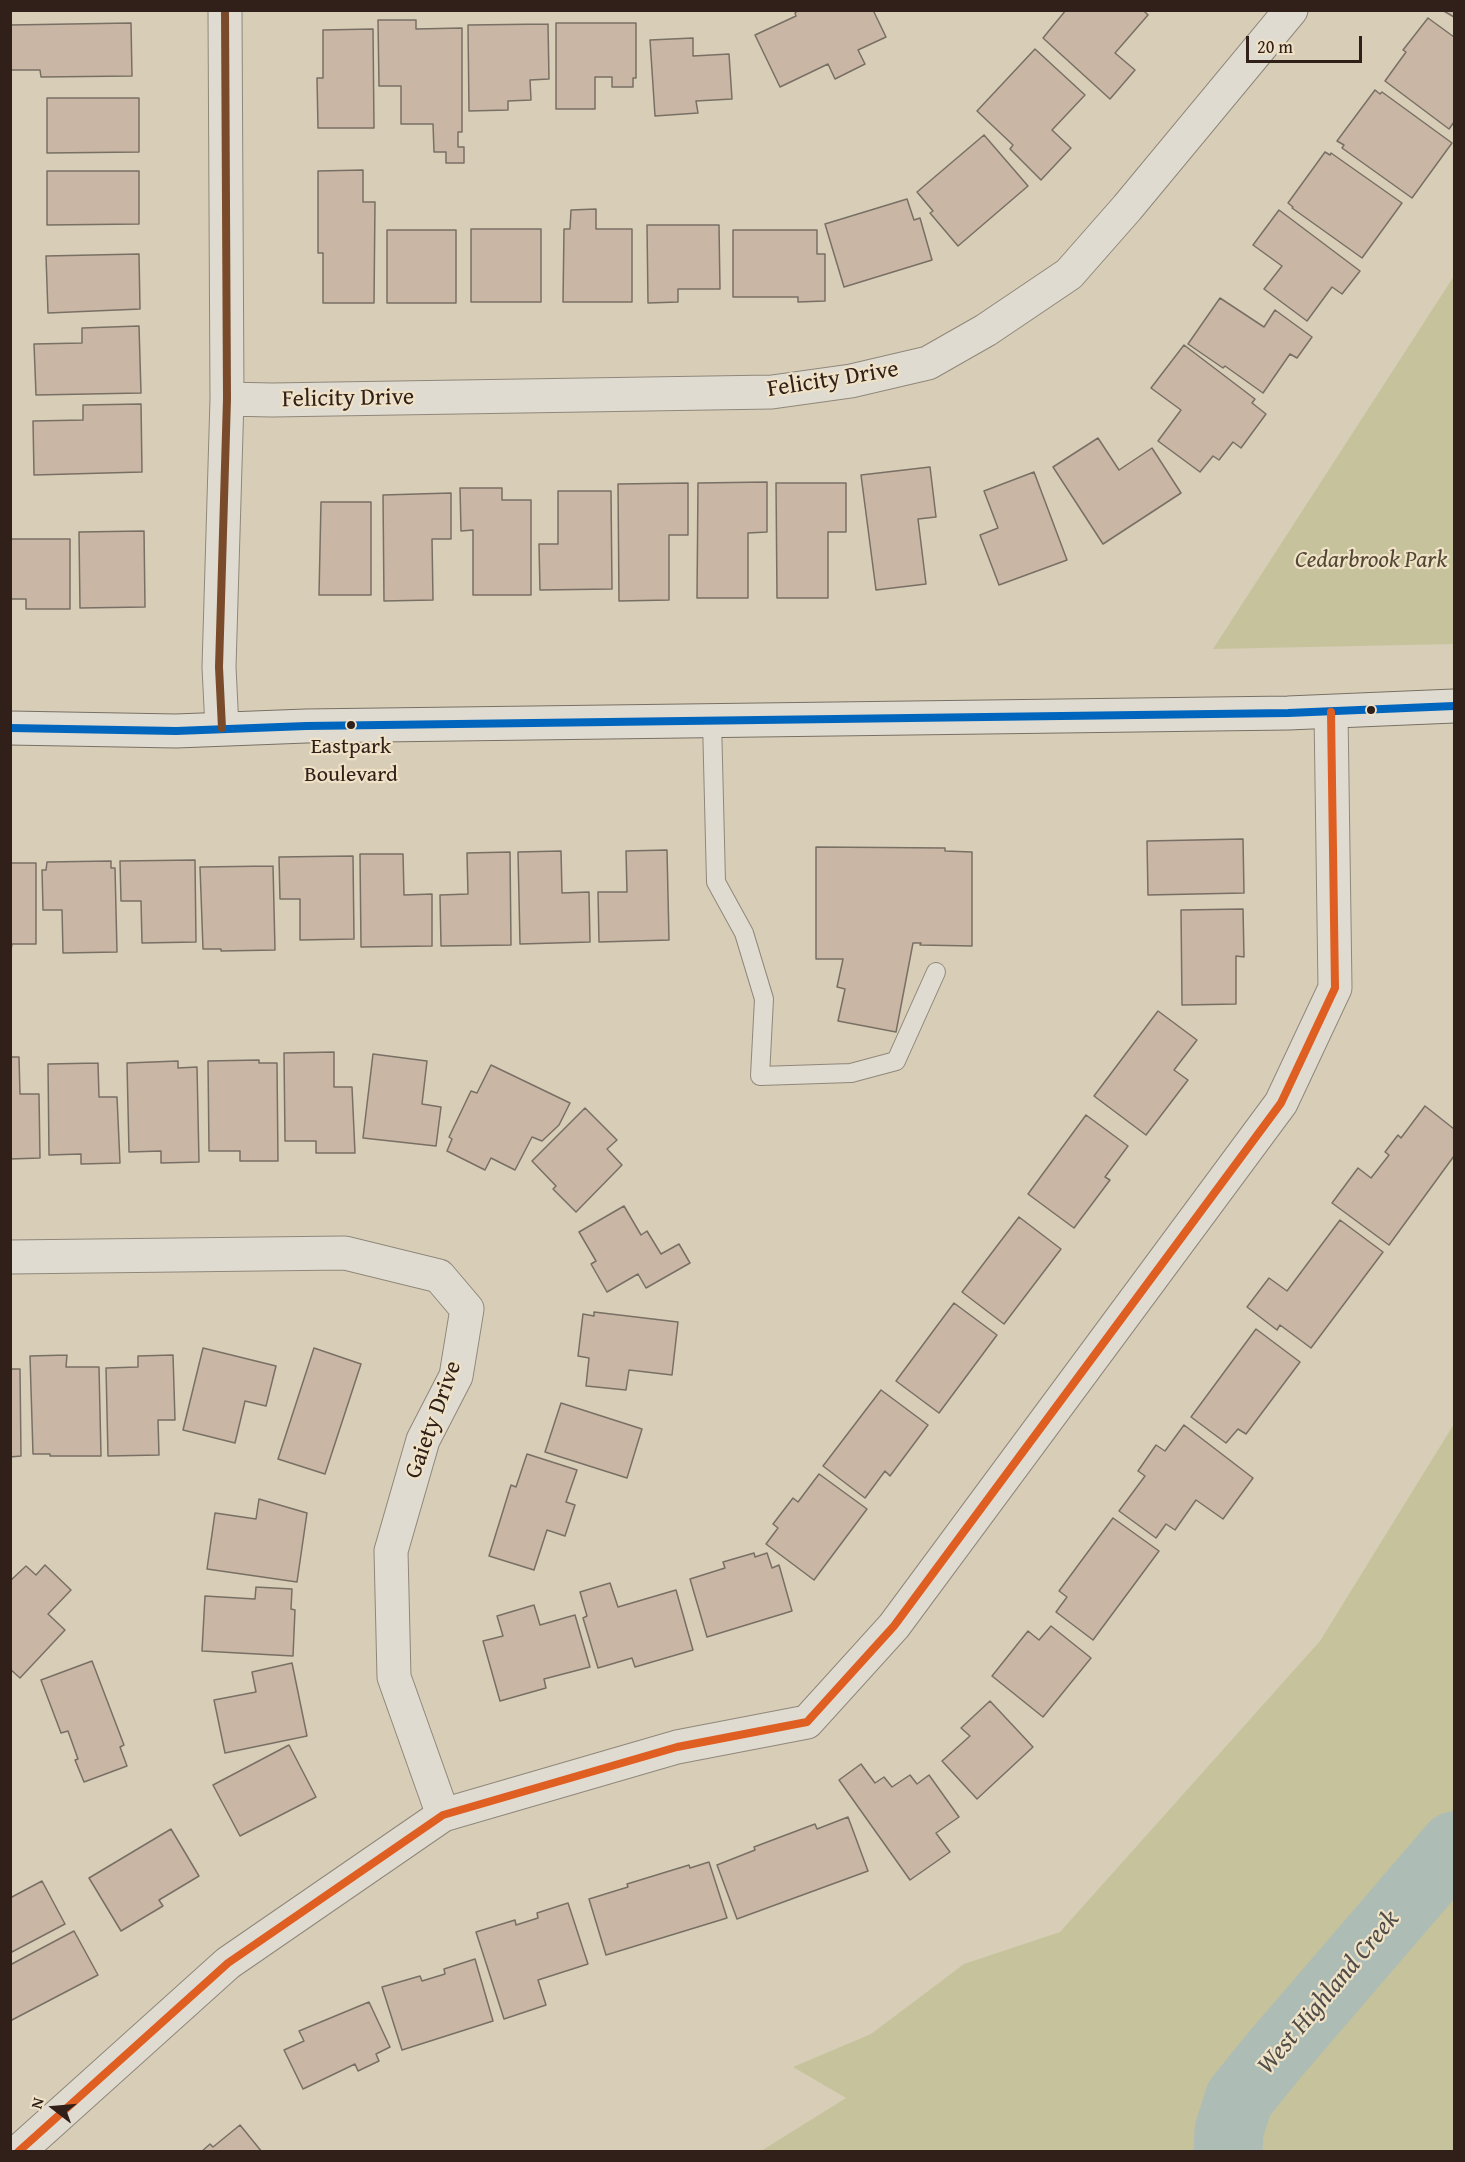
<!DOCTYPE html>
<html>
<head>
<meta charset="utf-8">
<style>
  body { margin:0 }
  #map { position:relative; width:1465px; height:2162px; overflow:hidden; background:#d8cdb7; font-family:"Gentium Book Plus",serif }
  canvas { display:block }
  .frame { position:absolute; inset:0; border:12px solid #31201a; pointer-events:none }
  .north { position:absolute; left:24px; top:2078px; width:60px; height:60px; -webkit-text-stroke:4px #efe2c7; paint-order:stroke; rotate:286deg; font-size:16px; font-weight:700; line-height:24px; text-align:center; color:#31201a }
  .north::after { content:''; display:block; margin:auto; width:21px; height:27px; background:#31201a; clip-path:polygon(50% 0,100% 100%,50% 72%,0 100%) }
  .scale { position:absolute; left:1246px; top:36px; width:116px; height:27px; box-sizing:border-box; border:3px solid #31201a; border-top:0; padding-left:8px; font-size:18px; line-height:21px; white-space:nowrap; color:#31201a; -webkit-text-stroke:4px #efe2c7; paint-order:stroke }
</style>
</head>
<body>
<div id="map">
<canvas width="1465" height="2162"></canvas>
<div class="frame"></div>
<div class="north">N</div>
<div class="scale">20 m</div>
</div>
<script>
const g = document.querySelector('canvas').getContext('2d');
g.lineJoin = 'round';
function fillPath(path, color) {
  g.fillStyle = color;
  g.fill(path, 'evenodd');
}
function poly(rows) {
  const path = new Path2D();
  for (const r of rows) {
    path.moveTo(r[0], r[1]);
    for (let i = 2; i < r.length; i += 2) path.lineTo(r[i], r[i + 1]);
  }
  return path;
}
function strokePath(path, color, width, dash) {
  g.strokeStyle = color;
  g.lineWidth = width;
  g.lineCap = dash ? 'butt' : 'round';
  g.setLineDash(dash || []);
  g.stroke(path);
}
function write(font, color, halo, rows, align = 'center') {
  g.font = font + ' "Gentium Book Plus",serif';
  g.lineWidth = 4.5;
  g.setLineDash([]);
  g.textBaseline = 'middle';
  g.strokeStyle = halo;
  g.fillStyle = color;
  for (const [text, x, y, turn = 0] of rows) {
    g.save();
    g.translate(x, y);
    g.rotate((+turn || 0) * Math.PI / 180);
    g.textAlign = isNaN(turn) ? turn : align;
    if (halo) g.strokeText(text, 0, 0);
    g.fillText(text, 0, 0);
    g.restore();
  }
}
fillPath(poly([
  [1454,276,1454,644,1213,649],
  [1454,1424,1454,2151,761,2151,846,2098,793,2067,871,2034,964,1964,1060,1932,1320,1641]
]), '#c6c39c');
strokePath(poly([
  [1228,2152,1229,2131,1239,2099,1272,2058,1454,1846]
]), '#adbcb4', 69);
const building = poly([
  [799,10,873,10,886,37,858,50,865,64,835,79,828,64,780,87,755,35,796,16,795,13,799,10],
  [1066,10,1143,10,1148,15,1115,53,1135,70,1110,99,1043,38,1066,10],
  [1442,10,1454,10,1454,17,1442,10],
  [1428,18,1454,37,1454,122,1449,129,1385,81,1406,52,1403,50,1428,18],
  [378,20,416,20,416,29,462,28,462,132,458,132,458,147,464,147,464,163,446,163,446,152,434,152,433,124,401,124,401,86,379,86,378,20],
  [131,23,132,76,41,77,40,70,10,70,10,25,131,23],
  [556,23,636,23,636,78,633,78,633,87,612,87,612,77,595,77,595,109,556,109,556,23],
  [548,24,549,79,530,80,531,100,508,101,508,110,469,111,468,25,548,24],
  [373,29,374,128,318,128,317,78,323,78,323,30,373,29],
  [693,38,693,56,729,54,732,99,696,101,698,113,655,116,650,40,693,38],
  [1035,49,1085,95,1052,130,1071,148,1041,180,1010,149,1013,145,977,111,1035,49],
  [1375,90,1380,94,1382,92,1452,143,1412,198,1342,148,1344,145,1337,141,1375,90],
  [47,98,139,98,139,152,47,153,47,98],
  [984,135,1028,186,958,246,930,213,933,211,917,192,984,135],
  [1325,152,1330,155,1331,153,1402,203,1362,258,1292,208,1293,207,1288,203,1325,152],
  [363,170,363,202,375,202,374,303,323,303,323,253,318,253,318,171,363,170],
  [47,171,139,171,139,224,47,225,47,171],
  [907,199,914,220,920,218,932,260,844,287,825,224,907,199],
  [596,209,596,229,632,229,632,302,563,302,564,229,570,229,571,210,596,209],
  [1279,210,1360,271,1342,294,1332,287,1307,321,1264,289,1282,266,1253,245,1279,210],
  [647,225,719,225,720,289,678,289,678,302,648,303,647,225],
  [471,229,541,229,541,302,471,302,471,229],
  [387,230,456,230,456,303,387,303,387,230],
  [733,230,817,230,817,254,825,254,825,301,798,302,798,297,733,297,733,230],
  [139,254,140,309,48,313,46,256,139,254],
  [1220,298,1264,327,1275,310,1312,337,1297,358,1290,354,1263,393,1225,366,1223,368,1188,344,1220,298],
  [139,326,141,393,36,395,34,344,82,343,82,328,139,326],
  [1184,345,1255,399,1252,403,1266,414,1241,448,1233,442,1219,460,1213,456,1200,472,1158,441,1181,410,1151,388,1184,345],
  [141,404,142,472,34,475,33,421,83,420,83,405,141,404],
  [1098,438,1119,470,1152,448,1181,493,1103,544,1053,467,1098,438],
  [930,467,936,517,918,519,926,584,876,590,861,475,930,467],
  [1034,472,1067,560,999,585,980,535,998,528,984,491,1034,472],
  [767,482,767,532,748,533,748,598,697,598,698,483,767,482],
  [688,483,688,535,669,535,669,600,619,601,618,484,688,483],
  [776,483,846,483,846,532,828,532,828,598,777,598,776,483],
  [460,488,502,488,502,500,531,500,531,595,473,595,473,530,461,531,460,488],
  [558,491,611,491,612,589,540,590,539,544,558,544,558,491],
  [451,493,451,539,432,539,433,600,384,601,383,495,451,493],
  [321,502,371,502,371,595,319,595,321,502],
  [144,531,145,607,80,608,79,532,144,531],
  [10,539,70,539,70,609,26,609,26,599,10,599,10,539],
  [1243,839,1244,893,1148,895,1147,841,1243,839],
  [816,847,945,848,945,851,972,852,972,946,920,945,921,943,913,943,896,1032,838,1021,845,989,837,987,843,959,816,959,816,847],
  [667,850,669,940,599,942,598,892,627,892,626,851,667,850],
  [561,851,562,893,589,892,590,942,520,944,518,852,561,851],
  [510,852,511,945,441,946,440,895,468,894,467,853,510,852],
  [360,854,403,854,404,895,432,894,432,946,361,947,360,854],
  [353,856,354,939,300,940,300,899,280,899,279,857,353,856],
  [195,860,196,942,142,943,141,901,121,901,120,861,195,860],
  [111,861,111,868,115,868,117,952,63,953,62,910,43,910,42,870,46,870,47,862,111,861],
  [10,863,36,863,36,944,12,944,10,956,10,863],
  [273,866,275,950,221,951,221,949,203,949,200,867,273,866],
  [1243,909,1244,957,1236,956,1236,1004,1182,1005,1181,910,1243,909],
  [1158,1011,1197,1040,1174,1070,1188,1080,1146,1135,1094,1096,1158,1011],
  [334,1052,334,1087,352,1087,355,1153,316,1153,316,1141,285,1141,284,1053,334,1052],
  [373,1054,427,1061,422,1104,441,1107,436,1146,363,1138,373,1054],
  [10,1057,19,1057,20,1094,39,1094,40,1158,10,1159,10,1057],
  [259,1060,259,1063,277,1063,278,1161,240,1161,240,1151,209,1151,208,1061,259,1060],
  [178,1061,178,1068,197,1067,199,1162,161,1163,161,1151,129,1152,127,1063,178,1061],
  [98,1063,99,1097,117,1097,120,1163,81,1164,81,1154,49,1155,48,1064,98,1063],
  [491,1065,570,1103,559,1125,542,1141,532,1137,515,1170,491,1158,485,1170,447,1151,452,1139,449,1137,471,1091,477,1093,491,1065],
  [1425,1106,1454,1129,1454,1156,1389,1245,1332,1203,1358,1168,1371,1178,1389,1155,1385,1152,1398,1135,1401,1138,1425,1106],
  [585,1108,617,1140,607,1149,622,1165,576,1212,553,1189,556,1186,532,1161,585,1108],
  [1086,1115,1128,1146,1105,1177,1110,1180,1074,1228,1028,1194,1086,1115],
  [624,1206,641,1235,647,1231,661,1254,679,1244,690,1263,646,1288,638,1274,607,1292,591,1264,596,1261,579,1232,624,1206],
  [1019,1217,1061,1249,1004,1324,962,1292,1019,1217],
  [1340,1220,1383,1252,1311,1348,1280,1325,1277,1330,1247,1307,1269,1278,1287,1291,1340,1220],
  [954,1303,997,1335,939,1413,896,1381,954,1303],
  [594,1312,678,1322,672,1375,629,1370,626,1390,586,1386,589,1358,578,1356,583,1314,594,1316,594,1312],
  [1256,1329,1300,1362,1246,1434,1238,1429,1226,1443,1191,1417,1256,1329],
  [203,1348,276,1366,266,1406,245,1401,235,1443,183,1430,203,1348],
  [314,1348,361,1364,325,1474,278,1459,314,1348],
  [67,1355,66,1367,99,1367,101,1456,50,1456,50,1454,33,1454,30,1356,67,1355],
  [173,1355,175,1420,158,1420,159,1455,108,1456,106,1368,138,1367,138,1356,173,1355],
  [10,1369,20,1369,21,1456,10,1457,10,1369],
  [881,1390,928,1425,890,1476,885,1471,865,1498,823,1466,881,1390],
  [561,1403,642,1429,627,1478,545,1452,561,1403],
  [1184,1425,1253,1478,1223,1519,1196,1500,1175,1530,1166,1524,1156,1538,1119,1511,1145,1476,1138,1471,1156,1445,1165,1451,1184,1425],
  [527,1454,577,1470,566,1502,575,1505,565,1536,547,1530,534,1570,489,1556,511,1485,516,1487,527,1454],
  [819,1474,867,1509,814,1580,766,1544,778,1528,773,1524,793,1498,798,1502,819,1474],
  [259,1499,307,1513,297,1582,207,1569,215,1513,256,1519,259,1499],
  [1113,1518,1159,1551,1093,1640,1056,1612,1067,1597,1059,1591,1113,1518],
  [754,1553,755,1557,767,1553,772,1568,779,1565,792,1611,707,1637,690,1579,725,1568,723,1562,754,1553],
  [45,1565,71,1590,48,1614,65,1630,20,1678,10,1669,10,1581,26,1566,36,1575,45,1565],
  [610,1583,618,1607,676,1590,693,1650,635,1667,632,1658,598,1668,583,1618,587,1616,580,1592,610,1583],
  [256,1587,292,1589,291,1609,295,1610,293,1656,202,1651,205,1596,255,1599,256,1587],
  [534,1605,540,1625,575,1615,590,1667,544,1679,546,1688,500,1701,483,1641,503,1636,497,1616,534,1605],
  [1051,1626,1091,1658,1043,1717,992,1676,1028,1631,1039,1640,1051,1626],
  [92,1661,124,1745,120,1747,127,1766,84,1782,75,1760,78,1759,68,1731,61,1733,41,1680,92,1661],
  [292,1663,307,1736,225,1753,214,1700,256,1692,252,1672,292,1663],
  [990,1701,1033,1747,977,1799,942,1761,970,1736,961,1728,990,1701],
  [289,1745,316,1797,240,1836,213,1785,289,1745],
  [861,1764,875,1783,884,1777,892,1787,910,1775,917,1784,929,1775,959,1817,936,1833,950,1852,910,1880,839,1780,861,1764],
  [848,1817,868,1871,737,1919,717,1865,755,1850,754,1847,815,1824,817,1829,848,1817],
  [171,1829,199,1876,159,1900,163,1906,121,1931,89,1878,171,1829],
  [709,1862,727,1918,606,1955,589,1899,628,1887,627,1884,689,1865,690,1868,709,1862],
  [42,1881,65,1924,10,1953,10,1898,42,1881],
  [568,1903,588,1964,538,1980,546,2005,504,2019,476,1932,515,1920,516,1925,538,1918,537,1913,568,1903],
  [74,1931,98,1975,10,2021,10,1965,74,1931],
  [475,1959,493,2021,402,2050,382,1987,420,1976,422,1981,445,1974,444,1969,475,1959],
  [369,2002,390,2047,376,2054,379,2061,358,2071,355,2064,303,2089,284,2050,304,2041,299,2031,369,2002],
  [240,2125,262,2152,201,2152,210,2144,213,2147,240,2125]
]);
fillPath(building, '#c9b6a4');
strokePath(building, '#787064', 1.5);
const lane = poly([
  [712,721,716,882,744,933,764,999,760,1076,851,1073,896,1061,936,972]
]);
const street = poly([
  [227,399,272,400,772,392,851,381,928,363,986,330,1069,274,1127,208,1291,10],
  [222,728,219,667,227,399,225,10],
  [10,1257,345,1253,439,1276,467,1309,456,1376,423,1440,391,1551,394,1677,443,1815],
  [18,2152,228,1963,443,1815,677,1747,807,1722,894,1626,1281,1103,1335,988,1331,712]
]);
const secondary = poly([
  [10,728,176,731,306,726,1288,713,1454,706]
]);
strokePath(lane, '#8f877a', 20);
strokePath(street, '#8f877a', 35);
strokePath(secondary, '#787064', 35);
strokePath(lane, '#e0dbd0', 18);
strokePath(street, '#e0dbd0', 33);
strokePath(secondary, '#e0dbd0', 33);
strokePath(poly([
  [10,728,176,731,306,726,1288,713,1454,706]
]), '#0065bd', 8);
strokePath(poly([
  [222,728,219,667,227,399,225,10]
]), '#7a4b2a', 8);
strokePath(poly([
  [18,2152,228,1963,443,1815,677,1747,807,1722,894,1626,1281,1103,1335,988,1331,712]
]), '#df5e21', 8);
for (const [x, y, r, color] of [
  [1371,710,5,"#31201a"],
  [351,725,5,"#31201a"]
]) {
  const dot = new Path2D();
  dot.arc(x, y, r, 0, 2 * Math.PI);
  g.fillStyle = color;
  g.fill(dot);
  strokePath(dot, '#efe2c7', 2);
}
write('22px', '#31201a', '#efe2c7', [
  ["Eastpark",351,747],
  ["Boulevard",351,775]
]);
write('24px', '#31201a', '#efe2c7', [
  ["Felicity Drive",833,380,-9],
  ["Felicity Drive",348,399,-1],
  ["Gaiety Drive",434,1420,-70]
]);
write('italic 24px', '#524735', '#efe2c7', [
  ["Cedarbrook Park",1371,561]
]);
write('italic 26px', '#504d48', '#efe2c7', [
  ["West Highland Creek",1329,1993,-50]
]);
</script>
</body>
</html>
